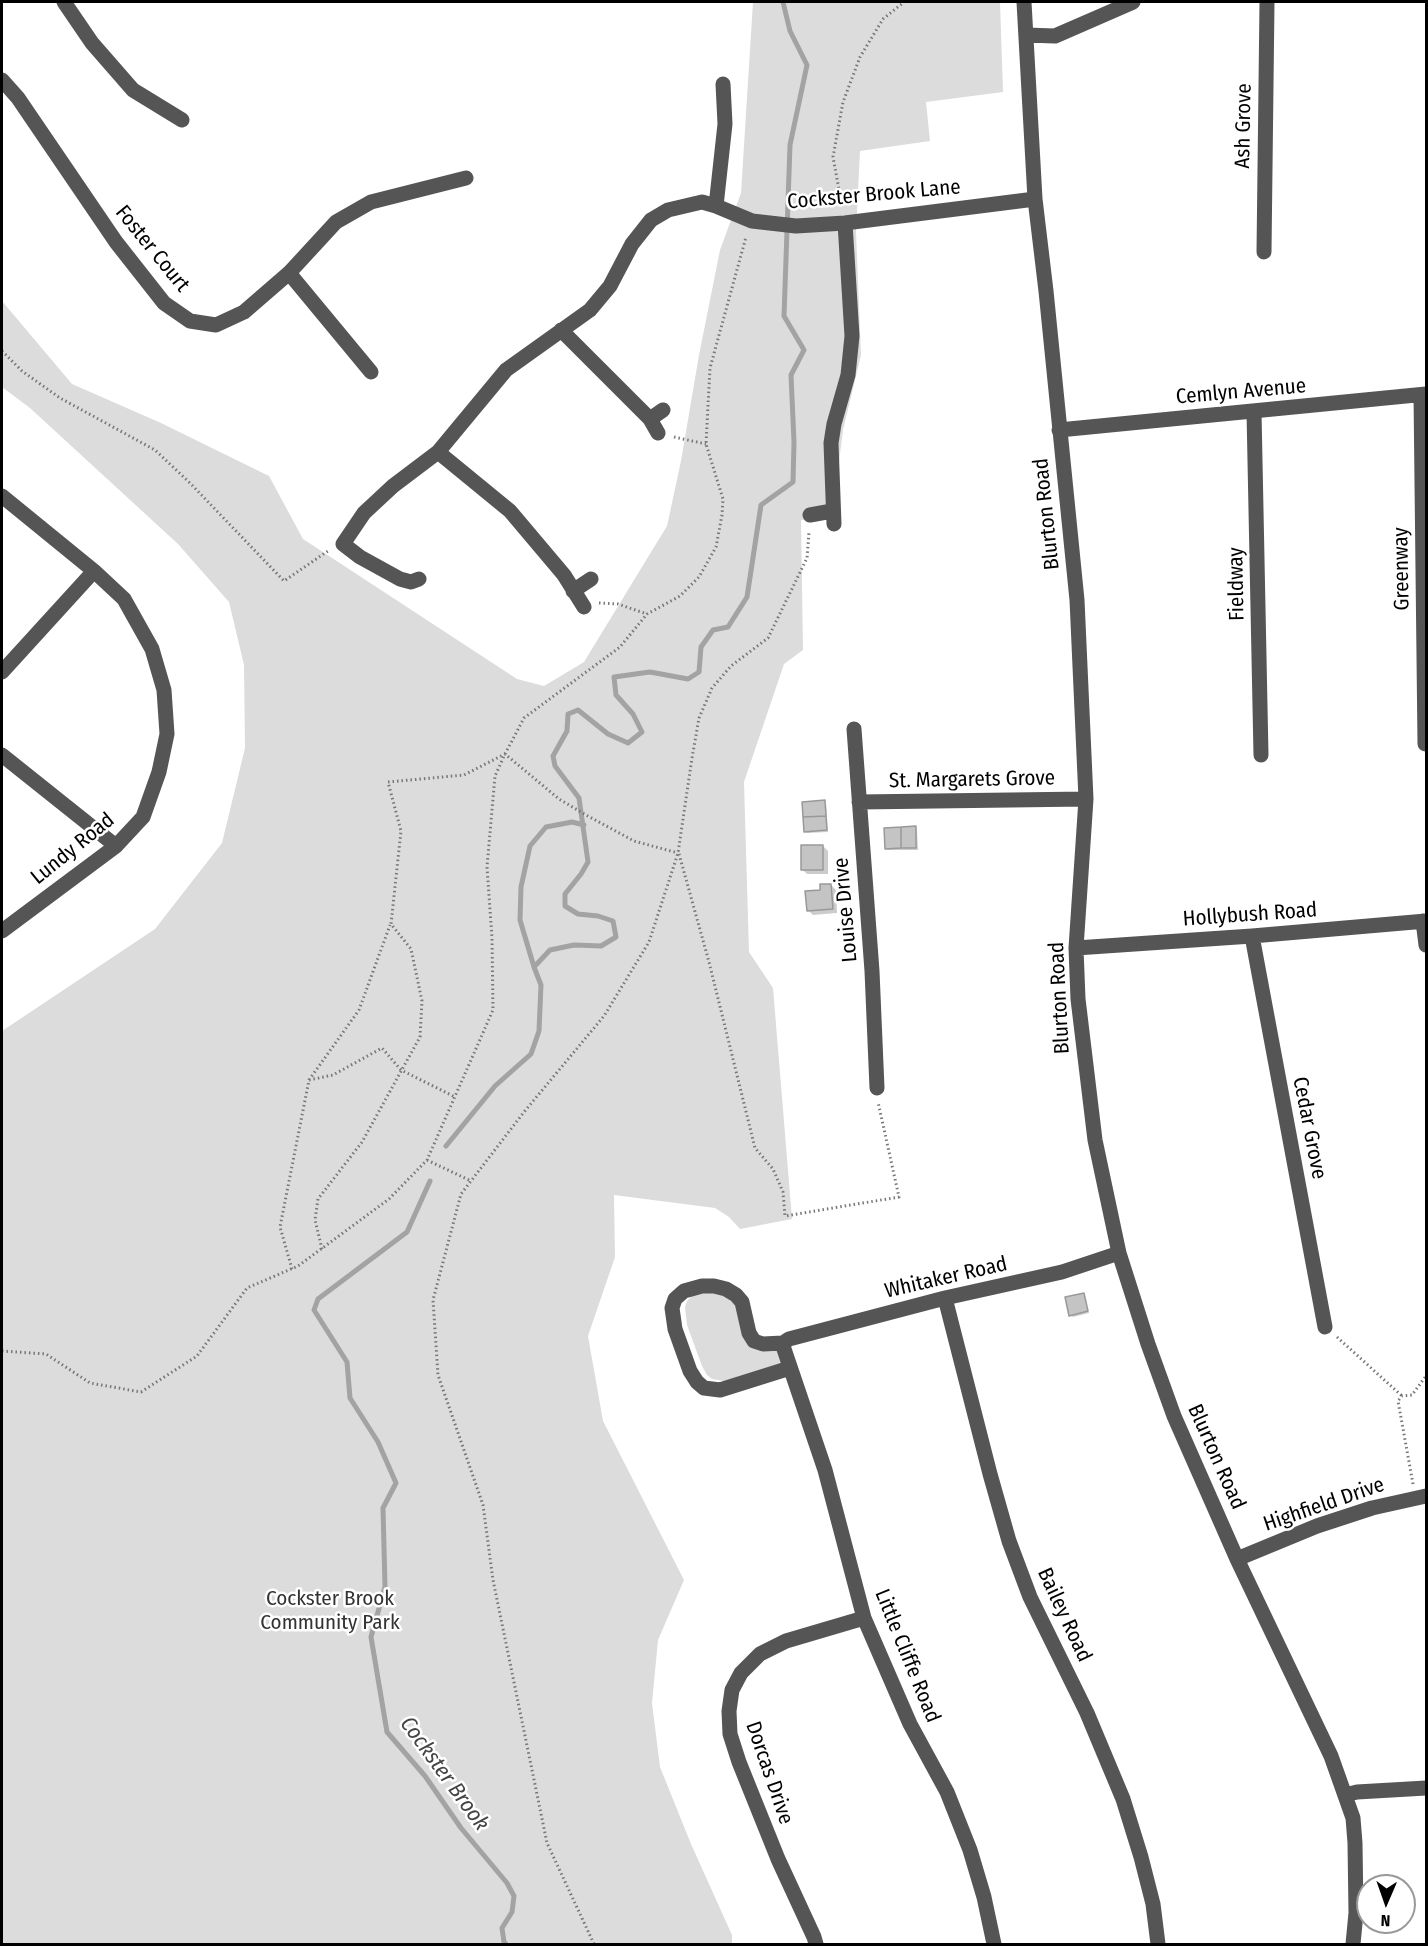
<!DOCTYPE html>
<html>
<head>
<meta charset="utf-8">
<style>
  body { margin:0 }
  #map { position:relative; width:1428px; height:1946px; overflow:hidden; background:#fff; font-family:"Fira Sans Condensed",sans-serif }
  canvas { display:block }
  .frame { position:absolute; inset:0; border:3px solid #000; pointer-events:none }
  .north { position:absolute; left:1356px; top:1874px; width:60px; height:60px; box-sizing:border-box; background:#fff; border:2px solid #999; border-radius:50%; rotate:182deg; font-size:16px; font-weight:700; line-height:24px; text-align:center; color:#000 }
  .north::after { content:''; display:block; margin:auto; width:21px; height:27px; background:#000; clip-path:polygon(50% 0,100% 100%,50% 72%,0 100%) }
</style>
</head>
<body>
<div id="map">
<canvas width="1428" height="1946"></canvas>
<div class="frame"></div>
<div class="north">N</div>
</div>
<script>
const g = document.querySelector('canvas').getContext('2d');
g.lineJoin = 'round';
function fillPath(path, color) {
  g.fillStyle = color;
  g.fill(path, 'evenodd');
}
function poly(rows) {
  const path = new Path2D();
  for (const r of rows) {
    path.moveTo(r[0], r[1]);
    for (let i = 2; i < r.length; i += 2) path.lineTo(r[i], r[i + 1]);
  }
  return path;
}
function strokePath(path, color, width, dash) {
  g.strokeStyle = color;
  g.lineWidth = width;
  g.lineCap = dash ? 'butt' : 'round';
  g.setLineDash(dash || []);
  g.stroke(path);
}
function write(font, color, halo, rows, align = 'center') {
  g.font = font + ' "Fira Sans Condensed",sans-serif';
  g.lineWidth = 5;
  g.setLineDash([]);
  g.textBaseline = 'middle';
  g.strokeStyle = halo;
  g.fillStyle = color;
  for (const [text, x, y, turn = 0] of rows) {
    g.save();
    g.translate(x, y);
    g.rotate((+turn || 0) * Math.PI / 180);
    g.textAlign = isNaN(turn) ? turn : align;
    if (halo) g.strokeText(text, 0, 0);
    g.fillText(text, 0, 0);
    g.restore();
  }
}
fillPath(poly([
  [753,2,1000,2,1003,92,926,102,930,141,860,151,856,232,861,355,843,430,837,478,839,516,801,520,803,650,784,664,744,782,749,952,773,988,792,1219,740,1229,729,1217,715,1208,614,1195,615,1257,588,1336,603,1421,684,1580,658,1640,652,1703,660,1767,691,1844,732,1935,732,1944,2,1944,2,1031,155,929,222,843,245,748,244,665,229,602,178,544,30,408,2,387,2,301,72,384,161,423,269,476,303,539,517,679,544,686,584,662,667,526,681,461,699,355,720,250,741,193],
  [708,1292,718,1292,735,1299,747,1335,779,1348,785,1362,724,1381,712,1379,707,1375,702,1366,687,1325,685,1307,687,1301,692,1296]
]), '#dcdcdc');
fillPath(poly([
  [824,802,826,804,828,832,807,833,805,831],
  [915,828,917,830,918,850,888,850,886,848],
  [823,846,828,851,828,874,807,874,802,869],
  [831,885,836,890,837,913,813,915,808,910],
  [1083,1294,1089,1313,1073,1317,1071,1315]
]), '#0003');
strokePath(poly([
  [534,967,550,950,574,945,601,946,616,937,613,921,598,916,578,914,565,906,565,894,581,874,588,862,579,798,555,766,553,756,567,731,568,714,578,710,608,734,628,743,642,732,633,714,616,695,614,677,650,672,688,679,699,672,701,647,713,630,728,627,747,597,761,505,793,482,794,442,791,375,804,350,784,316,790,145,807,65,790,31,783,2],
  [446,1146,495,1086,531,1054,539,1031,541,985,534,967,520,920,521,887,530,846,546,827,572,822,584,825],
  [430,1181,407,1232,318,1299,314,1310,347,1362,350,1398,378,1442,396,1483,383,1508,385,1587,371,1637,387,1732,425,1776,461,1828,507,1883,514,1896,512,1912,502,1928,504,1942,506,1944]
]), '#a3a3a3', 5);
const building = poly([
  [825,800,826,816,803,817,802,802,825,800],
  [826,816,827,830,804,832,803,817,826,816],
  [916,826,916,848,901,848,901,827,916,826],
  [901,827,901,848,885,849,884,828,901,827],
  [801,845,823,845,823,870,801,870,801,845],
  [820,884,831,884,833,909,807,911,805,891,820,890,820,884],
  [1084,1293,1088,1311,1069,1316,1065,1297,1084,1293]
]);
fillPath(building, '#c4c4c4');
strokePath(building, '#999', 1.5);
strokePath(poly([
  [842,206,833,157,843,102,860,57,883,19,904,2],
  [2,351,22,371,60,398,155,450,190,483,284,581,328,551],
  [674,437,706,444],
  [599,603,618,604,647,614],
  [679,854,709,962,755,1148,773,1169,783,1192,785,1216,899,1197,878,1102],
  [309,1080,333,1075,382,1048,401,1070,455,1097],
  [427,1160,471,1181],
  [322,1249,315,1220,318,1199,362,1142,420,1037,422,1001,411,949,391,924,401,831,388,782,464,775,505,754,559,799,586,815,634,841,678,853],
  [292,1269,280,1227,309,1080,359,1010,390,925],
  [1337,1337,1402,1396],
  [2,1351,46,1354,90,1383,141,1392,197,1356,247,1288,298,1266,389,1199,427,1160,493,1010,492,938,487,867,495,776,505,754,524,718,620,647,647,614,680,596,699,577,716,547,722,515,723,499,706,444,710,368,746,237],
  [1413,1484,1398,1401,1402,1396,1412,1395,1426,1376],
  [594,1944,547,1843,493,1580,483,1505,438,1375,433,1300,461,1194,524,1112,604,1016,649,942,678,853,692,758,699,718,712,688,731,666,768,638,807,558,809,532]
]), '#777', 3, [1.5, 3]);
strokePath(poly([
  [64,2,92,43,133,90,182,120],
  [1024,2,1035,199,1046,291,1077,600,1086,799,1076,948,1078,999,1095,1140,1119,1253,1148,1344,1174,1416,1237,1559,1331,1756,1353,1818,1355,1843,1356,1913,1353,1944],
  [1026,35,1055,36,1133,2],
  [2,80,18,98,116,242,164,303,190,321,216,325,244,312,289,273,336,222,371,202,466,178],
  [716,206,725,124,723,84],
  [1264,252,1267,2],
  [289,273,371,372],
  [561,330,650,419,658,433],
  [1421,395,1425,744],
  [1254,412,1261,755],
  [650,419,663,410],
  [1059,430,1426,394],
  [438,452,510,511,564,575,584,607],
  [2,496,94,571,124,599,152,649,164,690,167,734,159,772,143,817,116,846,2,931],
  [810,515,832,511],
  [834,524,831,443,834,424,848,375,852,336,845,223],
  [419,579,411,582,400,579,360,557,343,544,364,513,393,486,438,452,506,370,590,310,610,286,632,244,651,220,668,210,702,202,716,206,752,221,796,226,845,223,1035,199],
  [573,591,591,579],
  [2,672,94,571],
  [854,729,872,971,877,1088],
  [2,755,116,846],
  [859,802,1086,799],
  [1423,921,1426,945],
  [1252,936,1325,1327],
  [1076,948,1252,936,1426,921],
  [945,1298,990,1474,1009,1541,1030,1597,1087,1713,1123,1799,1141,1857,1153,1904,1158,1944],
  [783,1343,784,1349,825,1470,864,1618,910,1724,947,1792,970,1850,984,1897,994,1944],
  [783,1343,789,1339,945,1298,1062,1272,1119,1253],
  [783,1343,763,1344,754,1341,749,1333,742,1302,736,1295,726,1289,714,1286,702,1286,684,1291,675,1299,672,1308,675,1329,690,1371,697,1382,704,1388,720,1390,790,1368],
  [1237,1559,1317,1526,1372,1508,1426,1496],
  [1345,1795,1357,1792,1426,1788],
  [816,1944,814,1937,778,1859,739,1762,730,1734,729,1711,732,1690,741,1673,760,1654,786,1641,864,1618]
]), '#555', 15);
write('21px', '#000', '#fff', [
  ["Ash Grove",1244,126,-89],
  ["Cockster Brook Lane",874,195,-5],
  ["Foster Court",152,249,51],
  ["Cemlyn Avenue",1241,392,-5],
  ["Blurton Road",1047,514,-96],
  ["Greenway",1402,569,-91],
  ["Fieldway",1237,584,-91],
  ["St. Margarets Grove",972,780,-1],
  ["Lundy Road",73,849,-39],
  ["Louise Drive",846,910,-95],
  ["Hollybush Road",1250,915,-4],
  ["Blurton Road",1060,998,-93],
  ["Cedar Grove",1309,1128,79],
  ["Whitaker Road",946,1278,-13],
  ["Blurton Road",1216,1457,66],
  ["Highfield Drive",1324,1505,-19],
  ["Bailey Road",1064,1615,65],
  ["Little Cliffe Road",907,1656,68],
  ["Dorcas Drive",769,1773,71]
]);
write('21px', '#333', '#fff', [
  ["Cockster Brook",330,1599],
  ["Community Park",330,1623]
]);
write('italic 22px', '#444', '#fff', [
  ["Cockster Brook",444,1774,54]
]);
</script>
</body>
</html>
